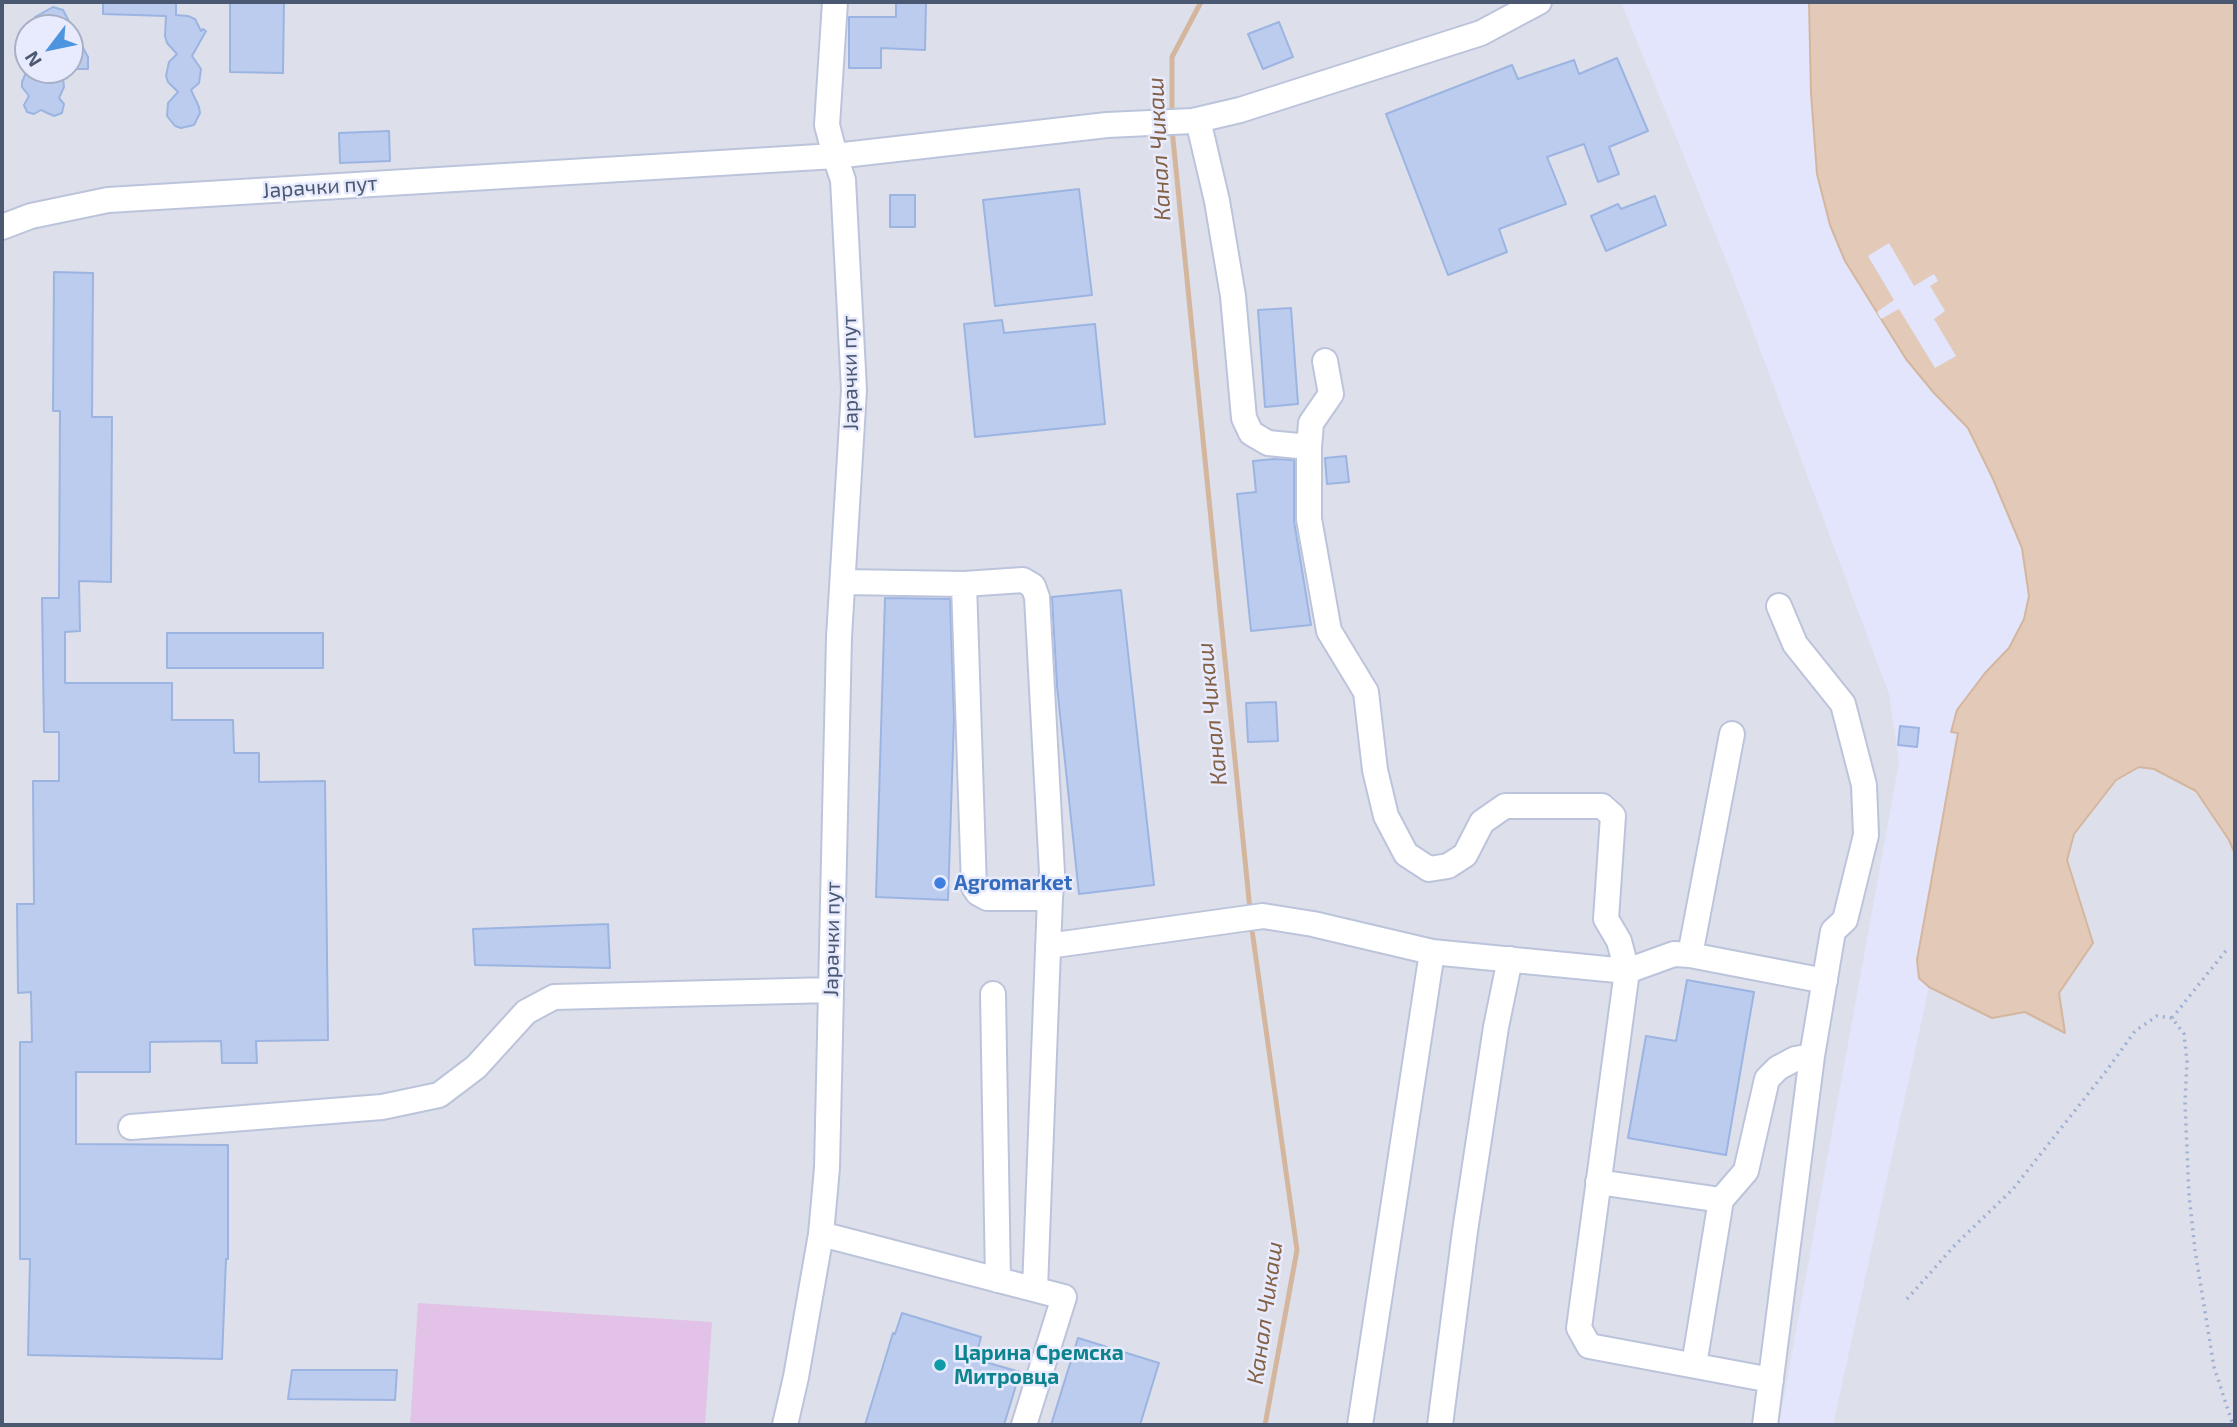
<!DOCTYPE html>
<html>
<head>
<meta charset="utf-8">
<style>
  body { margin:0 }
  #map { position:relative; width:2237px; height:1427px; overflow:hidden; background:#e2e5fb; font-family:"Exo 2",sans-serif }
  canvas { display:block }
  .frame { position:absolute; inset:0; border:4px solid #4a5871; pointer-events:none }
  .north { position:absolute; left:14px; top:14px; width:70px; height:70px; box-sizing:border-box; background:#e8ebfe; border:2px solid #a9b0c6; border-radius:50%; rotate:238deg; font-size:19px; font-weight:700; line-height:28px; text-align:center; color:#4a5871 }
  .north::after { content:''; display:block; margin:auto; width:24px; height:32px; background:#4d96df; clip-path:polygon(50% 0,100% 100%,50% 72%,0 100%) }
</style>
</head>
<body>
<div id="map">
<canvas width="2237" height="1427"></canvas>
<div class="frame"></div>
<div class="north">N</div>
</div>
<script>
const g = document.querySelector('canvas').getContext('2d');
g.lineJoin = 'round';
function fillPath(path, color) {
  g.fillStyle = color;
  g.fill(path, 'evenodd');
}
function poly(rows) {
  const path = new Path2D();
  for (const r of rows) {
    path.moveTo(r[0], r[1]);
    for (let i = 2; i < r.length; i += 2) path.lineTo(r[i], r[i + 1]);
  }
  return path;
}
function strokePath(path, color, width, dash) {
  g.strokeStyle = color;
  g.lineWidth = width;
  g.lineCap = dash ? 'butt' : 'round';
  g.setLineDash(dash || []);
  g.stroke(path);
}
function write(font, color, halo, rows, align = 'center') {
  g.font = font + ' "Exo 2",sans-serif';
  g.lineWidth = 5;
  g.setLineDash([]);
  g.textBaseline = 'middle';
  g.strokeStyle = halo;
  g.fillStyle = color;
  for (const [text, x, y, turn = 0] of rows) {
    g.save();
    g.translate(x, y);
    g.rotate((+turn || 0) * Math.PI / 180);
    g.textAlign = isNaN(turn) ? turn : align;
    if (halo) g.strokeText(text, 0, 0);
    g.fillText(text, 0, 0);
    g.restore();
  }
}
fillPath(poly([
  [2,2,1621,2,1731,272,1889,694,1899,762,1779,1425,2,1425],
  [28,28,70,28,70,70,28,70],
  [2139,767,2155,769,2196,791,2229,840,2235,854,2235,1425,1833,1425,1929,987,1992,1018,2025,1012,2059,994,2093,943,2067,860,2074,834,2116,780]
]), '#dde0ea');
fillPath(poly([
  [418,1303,712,1322,705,1425,410,1425]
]), '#e2c2e7');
const water = poly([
  [1809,2,2235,2,2235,854,2229,840,2196,791,2154,769,2139,767,2116,780,2074,834,2067,860,2093,943,2059,993,2065,1033,2025,1012,1992,1018,1929,987,1919,978,1917,960,1958,733,1951,732,1957,710,1985,673,2009,648,2024,619,2029,596,2022,548,1993,479,1968,428,1934,393,1906,359,1845,261,1830,225,1817,174,1811,93,1809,2]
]);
fillPath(water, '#e3cab8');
strokePath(water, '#d4b69f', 2);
fillPath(poly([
  [1889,243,1914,286,1934,274,1938,281,1930,286,1945,311,1934,319,1956,356,1935,368,1899,309,1881,319,1877,312,1894,300,1868,256]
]), '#e2e5fb');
strokePath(poly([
  [1172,116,1172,57,1201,2],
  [1172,129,1250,910],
  [1251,923,1297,1250,1265,1425]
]), '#d4b69f', 5);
const building = poly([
  [103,2,176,2,176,15,188,16,195,19,201,31,203,29,206,31,192,56,201,69,199,83,191,90,199,107,200,113,194,125,181,128,175,126,167,116,168,103,178,92,168,82,166,76,169,62,177,54,167,43,165,36,166,16,103,14,103,2],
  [230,2,284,2,283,73,230,72,230,2],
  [896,2,926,2,925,50,881,48,881,68,849,68,849,17,896,17,896,2],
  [53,7,63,10,72,27,52,27,35,17,53,7],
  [1279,22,1293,57,1263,69,1248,34,1279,22],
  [72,27,88,57,88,69,72,69,72,27],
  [1617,58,1648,131,1609,147,1619,174,1598,182,1584,144,1547,157,1566,204,1499,229,1507,252,1448,275,1386,114,1512,65,1518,79,1574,60,1579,74,1617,58],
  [27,70,62,70,64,87,59,98,64,104,62,113,54,116,41,110,34,114,27,112,24,105,29,96,22,87,22,82,27,70],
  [389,131,390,161,340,163,339,133,389,131],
  [1079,189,1092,295,995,306,983,200,1079,189],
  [890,195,915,195,915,227,890,227,890,195],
  [1655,196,1666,225,1606,251,1591,216,1618,204,1621,209,1655,196],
  [54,272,93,273,92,417,112,417,111,582,79,581,80,631,65,632,65,683,172,683,172,720,233,720,234,753,259,753,259,782,325,781,328,1040,256,1041,257,1063,222,1063,221,1041,150,1042,150,1072,76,1072,76,1144,228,1145,228,1259,226,1259,222,1359,28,1355,30,1259,20,1259,20,1042,32,1042,31,992,18,993,17,904,34,904,33,781,59,781,59,732,44,732,42,598,59,598,60,411,53,411,54,272],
  [1291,308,1298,404,1265,407,1258,310,1291,308],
  [1002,320,1004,333,1095,324,1105,424,975,437,964,324,1002,320],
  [1346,456,1349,482,1327,484,1325,458,1346,456],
  [1274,459,1294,460,1294,521,1311,625,1251,631,1237,494,1256,492,1253,461,1274,459],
  [1121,590,1154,885,1079,894,1057,686,1052,597,1121,590],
  [885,598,950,599,954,718,948,900,876,897,885,598],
  [167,633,323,633,323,668,167,668,167,633],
  [1276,702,1278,741,1248,742,1246,703,1276,702],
  [1900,726,1919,728,1917,747,1898,745,1900,726],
  [608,924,610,968,475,965,473,929,608,924],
  [1687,980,1754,992,1726,1155,1628,1138,1646,1036,1676,1041,1687,980],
  [902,1313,981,1337,975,1359,1020,1372,1004,1425,865,1425,893,1333,895,1334,902,1313],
  [1078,1338,1159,1363,1140,1425,1051,1425,1078,1338],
  [292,1370,397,1370,395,1400,288,1399,292,1370]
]);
fillPath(building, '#bbccef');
strokePath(building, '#9cb4e1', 2);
const minor = poly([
  [835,2,827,125,835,156,1107,125,1193,121,1240,110,1481,33,1539,2],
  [1198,120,1217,201,1233,296,1244,418,1251,433,1268,443,1309,447],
  [2,227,31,216,108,200,835,156,843,180,854,390,839,637,827,1168,821,1234,796,1377,785,1425],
  [1325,361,1331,394,1311,423,1309,447,1309,519,1329,631,1366,692,1375,770,1386,816,1406,854,1429,869,1448,866,1465,855,1482,822,1505,806,1602,806,1613,816,1606,919,1619,941,1627,971,1579,1328,1589,1346,1771,1380],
  [843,582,964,584,974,887,978,893,987,898,1050,898,1035,1289],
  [964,584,1023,580,1033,586,1037,597,1052,873,1050,898],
  [1048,946,1263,916,1313,924,1432,952,1627,971,1674,954,1690,955,1825,981],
  [1690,955,1732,734],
  [993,994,998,1280],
  [131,1127,382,1107,439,1095,476,1067,526,1012,554,997,831,990],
  [1598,1182,1721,1200],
  [821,1234,1064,1297,1024,1425],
  [1694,1365,1721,1200,1746,1171,1767,1079,1778,1068,1795,1059,1812,1056],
  [1360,1425,1432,952],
  [1440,1425,1465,1231,1496,1027,1510,959],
  [1765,1425,1812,1056,1833,931,1845,920,1866,835,1864,785,1843,704,1795,644,1779,606]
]);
strokePath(minor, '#bcc4dc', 28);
strokePath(poly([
  [2172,1018,2228,948],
  [1907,1299,1956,1244,2013,1189,2107,1070,2135,1031,2157,1016,2172,1018,2184,1034,2187,1061,2185,1103,2189,1195,2195,1250,2214,1367,2233,1425]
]), '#9fb0d3', 3.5, [2, 5]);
strokePath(minor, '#fff', 24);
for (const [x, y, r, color] of [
  [940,883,7,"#3f7fe0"],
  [940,1365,7,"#0f9aa8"]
]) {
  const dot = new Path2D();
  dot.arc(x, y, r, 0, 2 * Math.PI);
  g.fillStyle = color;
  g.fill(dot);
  strokePath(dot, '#e8ebfe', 2.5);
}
write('21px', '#4a5871', '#e8ebfe', [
  ["Јарачки пут",320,187,-4],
  ["Јарачки пут",850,373,-91],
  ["Јарачки пут",832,939,-89]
]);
write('bold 21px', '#366cbe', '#e8ebfe', [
  ["Agromarket",954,883]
], 'left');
write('bold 21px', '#0d838f', '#e8ebfe', [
  ["Царина Сремска",954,1353],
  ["Митровца",954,1377]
], 'left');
write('italic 23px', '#846145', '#e8ebfe', [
  ["Канал Чикаш",1159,149,-93],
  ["Канал Чикаш",1212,714,-96],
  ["Канал Чикаш",1265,1313,-82]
]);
</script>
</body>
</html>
